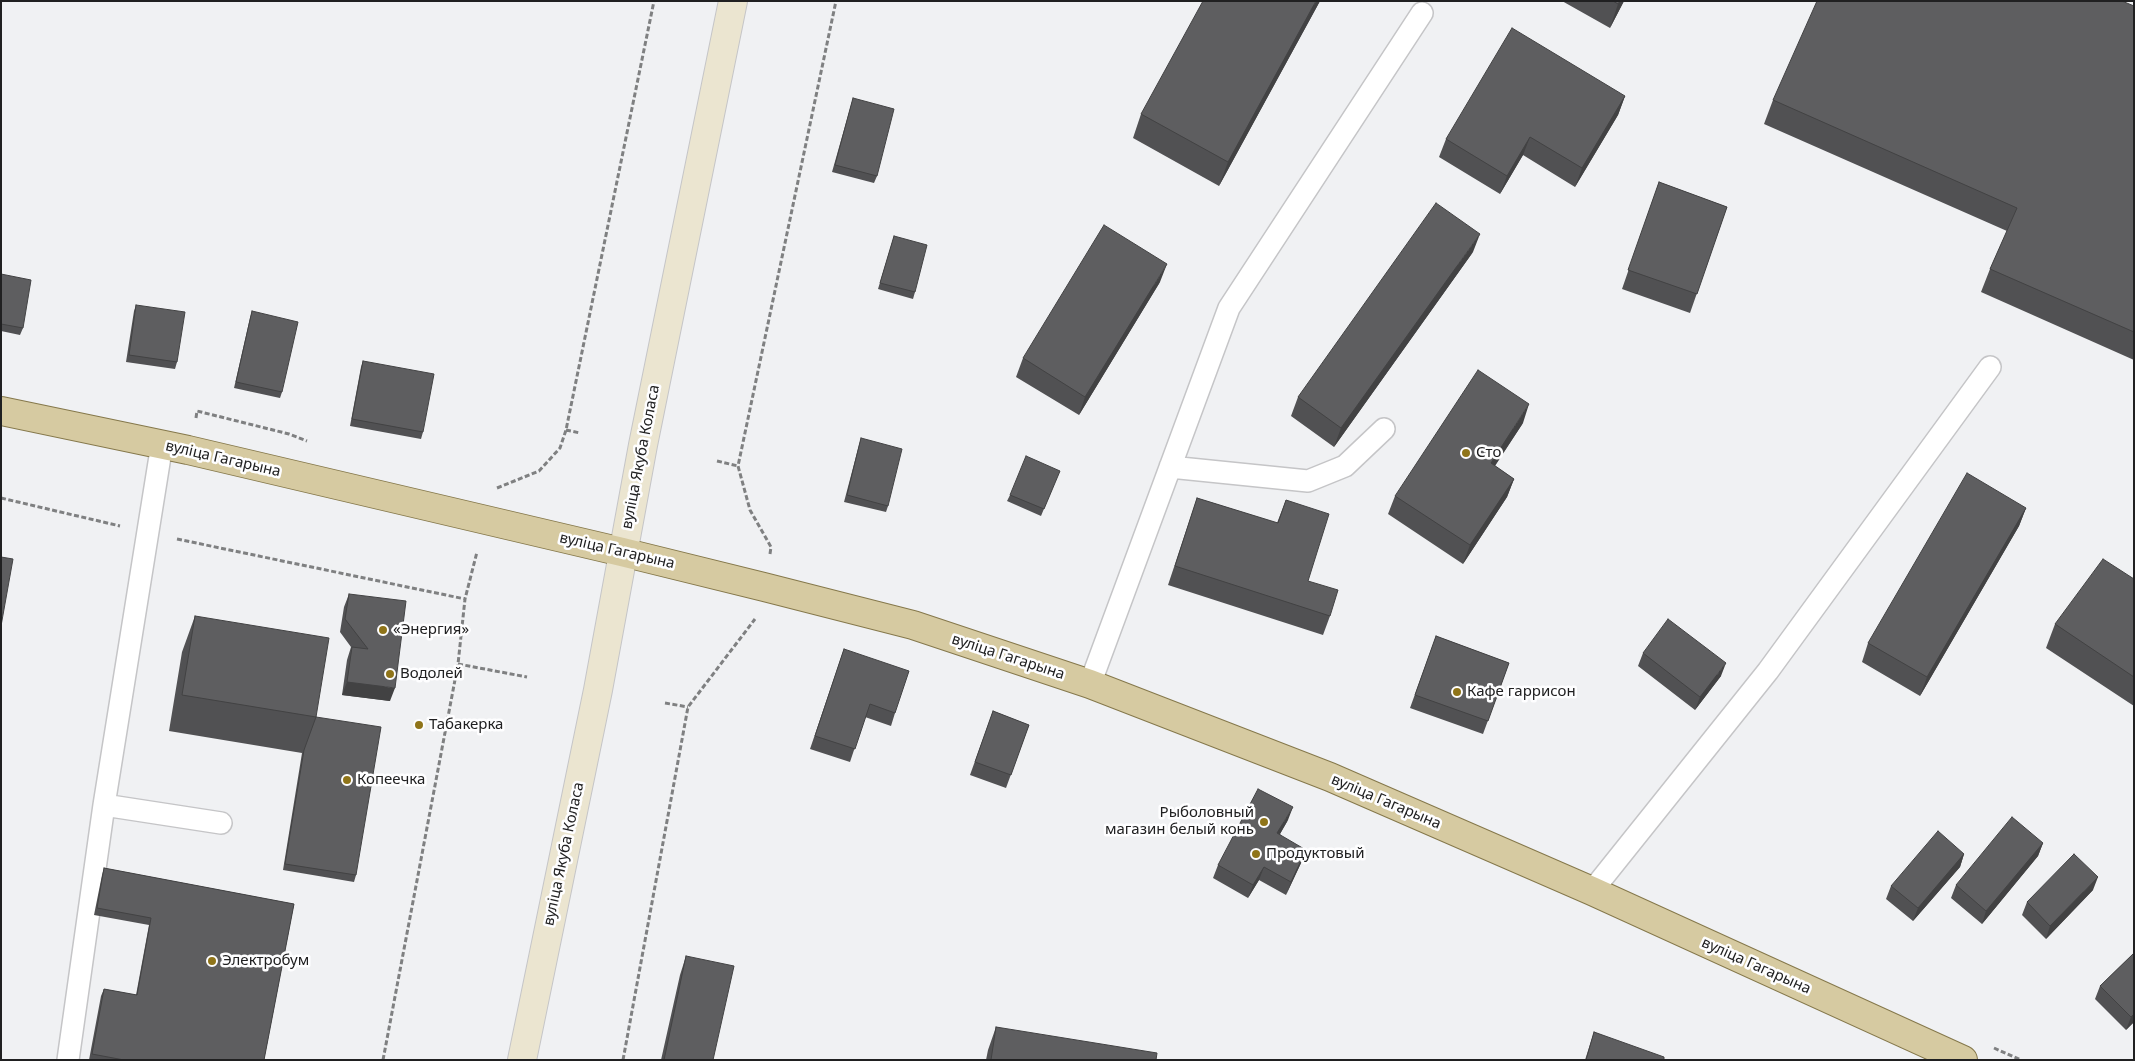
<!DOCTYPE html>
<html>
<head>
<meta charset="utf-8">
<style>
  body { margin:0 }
  #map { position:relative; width:2135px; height:1061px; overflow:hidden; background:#f0f1f3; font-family:"Noto Sans",sans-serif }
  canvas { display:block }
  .frame { position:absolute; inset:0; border:2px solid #202021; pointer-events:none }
</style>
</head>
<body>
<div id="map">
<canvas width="2135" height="1061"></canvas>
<div class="frame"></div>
</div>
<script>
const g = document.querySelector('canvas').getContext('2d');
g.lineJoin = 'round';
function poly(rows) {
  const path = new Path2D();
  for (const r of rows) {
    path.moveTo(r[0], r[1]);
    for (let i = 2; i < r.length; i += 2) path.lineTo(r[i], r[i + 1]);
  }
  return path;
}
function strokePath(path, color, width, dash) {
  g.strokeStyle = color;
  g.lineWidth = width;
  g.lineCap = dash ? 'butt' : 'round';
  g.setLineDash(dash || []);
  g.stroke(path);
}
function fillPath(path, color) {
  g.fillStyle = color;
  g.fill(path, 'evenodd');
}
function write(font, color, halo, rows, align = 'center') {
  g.font = font + ' "Noto Sans",sans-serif';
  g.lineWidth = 5;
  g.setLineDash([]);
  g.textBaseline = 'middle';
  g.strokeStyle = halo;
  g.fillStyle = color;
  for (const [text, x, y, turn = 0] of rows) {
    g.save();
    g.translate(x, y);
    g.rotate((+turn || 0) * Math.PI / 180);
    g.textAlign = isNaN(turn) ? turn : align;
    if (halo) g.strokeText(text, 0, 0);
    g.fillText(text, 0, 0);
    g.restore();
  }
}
const service = poly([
  [1170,467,1308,481,1345,466,1384,429],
  [1090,684,1229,308,1422,13],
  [104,805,221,823],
  [1592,891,1768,671,1990,367],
  [68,1060,104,805,162,444]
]);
const secondary = poly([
  [522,1060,598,690,643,445,733,1]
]);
const primary = poly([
  [1,411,188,450,622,552,764,587,913,625,1090,684,1330,777,1592,891,1963,1060]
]);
strokePath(service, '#c5c5c7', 24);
strokePath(secondary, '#c5c5c7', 30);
strokePath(primary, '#85784b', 30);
strokePath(poly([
  [196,418,197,411,289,434,307,441],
  [566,430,580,433],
  [717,461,738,466],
  [497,488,539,471,560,448,566,430,654,1],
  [1,498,120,526],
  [177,539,465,599],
  [770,554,771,547,750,510,738,466,836,1],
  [458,664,527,677],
  [665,703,688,707],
  [1994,1048,2021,1060],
  [383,1060,458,664,465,599,477,552],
  [623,1060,688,707,755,619]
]), '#7f8081', 3, [5, 2.5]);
strokePath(service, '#fff', 21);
strokePath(secondary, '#ebe5d0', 28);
strokePath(primary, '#d6caa1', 28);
fillPath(poly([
  [1320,1,1219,186,1133,138,1141,114],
  [1562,1,1624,1,1610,28],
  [2134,6,2134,360,1981,292,1990,269,2007,231,1764,124,1773,100],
  [1625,96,1618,115,1575,187,1523,155,1500,194,1439,157,1446,139],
  [853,98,877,176,874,183,832,172],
  [1659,182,1727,207,1690,313,1622,289],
  [894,236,915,292,913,299,878,289],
  [1473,252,1334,447,1291,416,1298,397],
  [1,274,23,328,20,335,1,331],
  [1160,282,1079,415,1016,377,1023,358],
  [136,305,177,362,175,369,126,362,134,311],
  [252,311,282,392,280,398,234,388,250,318],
  [363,361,423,432,421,439,350,426,361,367],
  [1523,423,1495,466,1514,479,1507,497,1463,564,1388,514,1395,496],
  [861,438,888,506,886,512,844,502,859,445],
  [1057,477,1041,516,1007,501,1010,495],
  [1197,498,1277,523,1286,500,1308,581,1330,616,1323,635,1168,585],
  [2026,508,2019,526,1920,696,1862,662,1868,643],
  [2134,579,2134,706,2046,648,2055,624],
  [349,594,390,701,342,695,347,660,351,647,340,632,344,607],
  [195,616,316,717,356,875,354,882,283,870,302,753,169,731,182,652],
  [1436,636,1509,663,1483,734,1410,708],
  [844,649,895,713,891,726,865,717,850,762,810,749],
  [1643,653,1721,676,1695,710,1638,666],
  [993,711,1029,725,1006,788,970,775],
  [1288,820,1280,834,1301,863,1286,895,1259,880,1248,898,1213,878,1218,865],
  [2043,843,2038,856,1982,924,1951,898,1956,885],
  [1964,854,1960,867,1913,921,1886,899,1891,886],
  [104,868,294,904,264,1060,89,1060,101,996,104,989,136,995,149,925,94,915,102,875],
  [2093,890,2046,939,2022,915,2027,902],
  [2134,953,2134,1022,2126,1030,2095,999,2100,986],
  [686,956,713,1060,661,1060,680,975],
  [996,1027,1156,1060,986,1060,988,1050],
  [1594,1032,1664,1060,1585,1060]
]), '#515153');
fillPath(poly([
  [1316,1,1320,1,1219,186,1228,162],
  [1620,1,1624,1,1610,28,1618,4],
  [1625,96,1618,115,1575,187,1582,168],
  [1530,137,1523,155,1500,194,1507,176],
  [1480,234,1473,252,1334,447,1341,428],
  [1167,264,1160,282,1079,415,1085,397],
  [1529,404,1523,423,1484,482,1491,463],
  [1514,479,1507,497,1463,564,1470,545],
  [2026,508,2019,526,1920,696,1927,677],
  [1726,663,1721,676,1695,710,1700,697],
  [347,682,395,688,390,701,342,695],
  [1293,807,1288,820,1273,846,1277,833],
  [2043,843,2038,856,1982,924,1986,911],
  [1306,850,1301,863,1286,895,1291,882],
  [1964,854,1960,867,1913,921,1918,908],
  [1264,867,1259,880,1248,898,1253,885],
  [2098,877,2093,890,2046,939,2050,926],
  [2134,1014,2134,1022,2126,1030,2131,1017]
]), '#424243');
const building = poly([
  [1203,1,1316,1,1228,162,1141,114,1203,1],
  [1613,1,1620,1,1618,4,1613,1],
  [1817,1,2122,1,2134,6,2134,332,1990,269,2017,208,1773,100,1817,1],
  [1512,28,1625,96,1582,168,1530,137,1507,176,1446,139,1512,28],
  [853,98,894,109,877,176,835,165,853,98],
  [1659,182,1727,207,1697,294,1628,270,1659,182],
  [1436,203,1480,234,1341,428,1298,397,1436,203],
  [1104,225,1167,264,1085,397,1023,358,1104,225],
  [894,236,927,245,915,292,880,283,894,236],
  [1,274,31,280,23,328,1,324,1,274],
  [136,305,185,312,177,362,129,355,136,305],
  [252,311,298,322,282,392,236,382,252,311],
  [363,361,434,374,423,432,352,419,363,361],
  [1478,370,1529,404,1491,463,1514,479,1470,545,1395,496,1478,370],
  [861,438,902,449,888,506,847,495,861,438],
  [1026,456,1060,471,1044,509,1010,495,1026,456],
  [1967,473,2026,508,1927,677,1868,643,1967,473],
  [1197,498,1278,523,1286,500,1329,514,1308,581,1338,590,1330,616,1175,566,1197,498],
  [1,557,13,559,1,626,1,557],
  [2103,559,2134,579,2134,677,2055,624,2103,559],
  [349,594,406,601,395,688,347,682,352,647,368,649,345,619,349,594],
  [195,616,329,638,316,717,182,695,195,616],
  [1668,619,1726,663,1700,697,1643,653,1668,619],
  [1436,636,1509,663,1488,721,1415,695,1436,636],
  [844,649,909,671,895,713,870,704,855,749,815,736,844,649],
  [993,711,1029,725,1011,775,975,762,993,711],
  [316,717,381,727,356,875,285,864,304,750,316,717],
  [1258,789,1293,807,1277,833,1306,850,1291,882,1264,867,1253,885,1218,865,1258,789],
  [2012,817,2043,843,1986,911,1956,885,2012,817],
  [1938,831,1964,854,1918,908,1891,886,1938,831],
  [2074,854,2098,877,2050,926,2027,902,2074,854],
  [104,868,294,904,264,1060,124,1060,92,1054,104,989,137,995,151,918,97,908,104,868],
  [2134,953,2134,1014,2131,1017,2100,986,2134,953],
  [686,956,734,966,713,1060,664,1060,686,956],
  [996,1027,1157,1053,1156,1060,991,1060,996,1027],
  [1594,1032,1664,1057,1664,1060,1586,1060,1594,1032]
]);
fillPath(building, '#5e5e60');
strokePath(building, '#424243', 1);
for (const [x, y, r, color] of [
  [1466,453,5,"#8f7419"],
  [383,630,5,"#8f7419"],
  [390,674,5,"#8f7419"],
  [1457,692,5,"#8f7419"],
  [419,725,5,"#8f7419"],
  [347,780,5,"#8f7419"],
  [1264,822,5,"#8f7419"],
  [1256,854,5,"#8f7419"],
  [212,961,5,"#8f7419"]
]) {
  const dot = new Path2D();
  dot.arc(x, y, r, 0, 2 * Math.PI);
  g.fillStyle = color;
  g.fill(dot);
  strokePath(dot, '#fefeff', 2);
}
write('15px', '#202021', '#fefeff', [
  ["Сто",1476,453],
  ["«Энергия»",393,630],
  ["Водолей",400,674],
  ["Кафе гаррисон",1467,692],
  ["Табакерка",429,725],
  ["Копеечка",357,780],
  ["Рыболовный",1254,813,"right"],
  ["магазин белый конь",1254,830,"right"],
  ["Продуктовый",1266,854],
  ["Электробум",222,961]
], 'left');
write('15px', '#202021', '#fefeff', [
  ["вуліца Якуба Коласа",641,457,-79],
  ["вуліца Гагарына",223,459,13],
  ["вуліца Гагарына",617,551,13],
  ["вуліца Гагарына",1008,657,18],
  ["вуліца Гагарына",1386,802,23],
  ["вуліца Якуба Коласа",564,854,-78],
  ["вуліца Гагарына",1756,966,24]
]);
</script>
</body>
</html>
